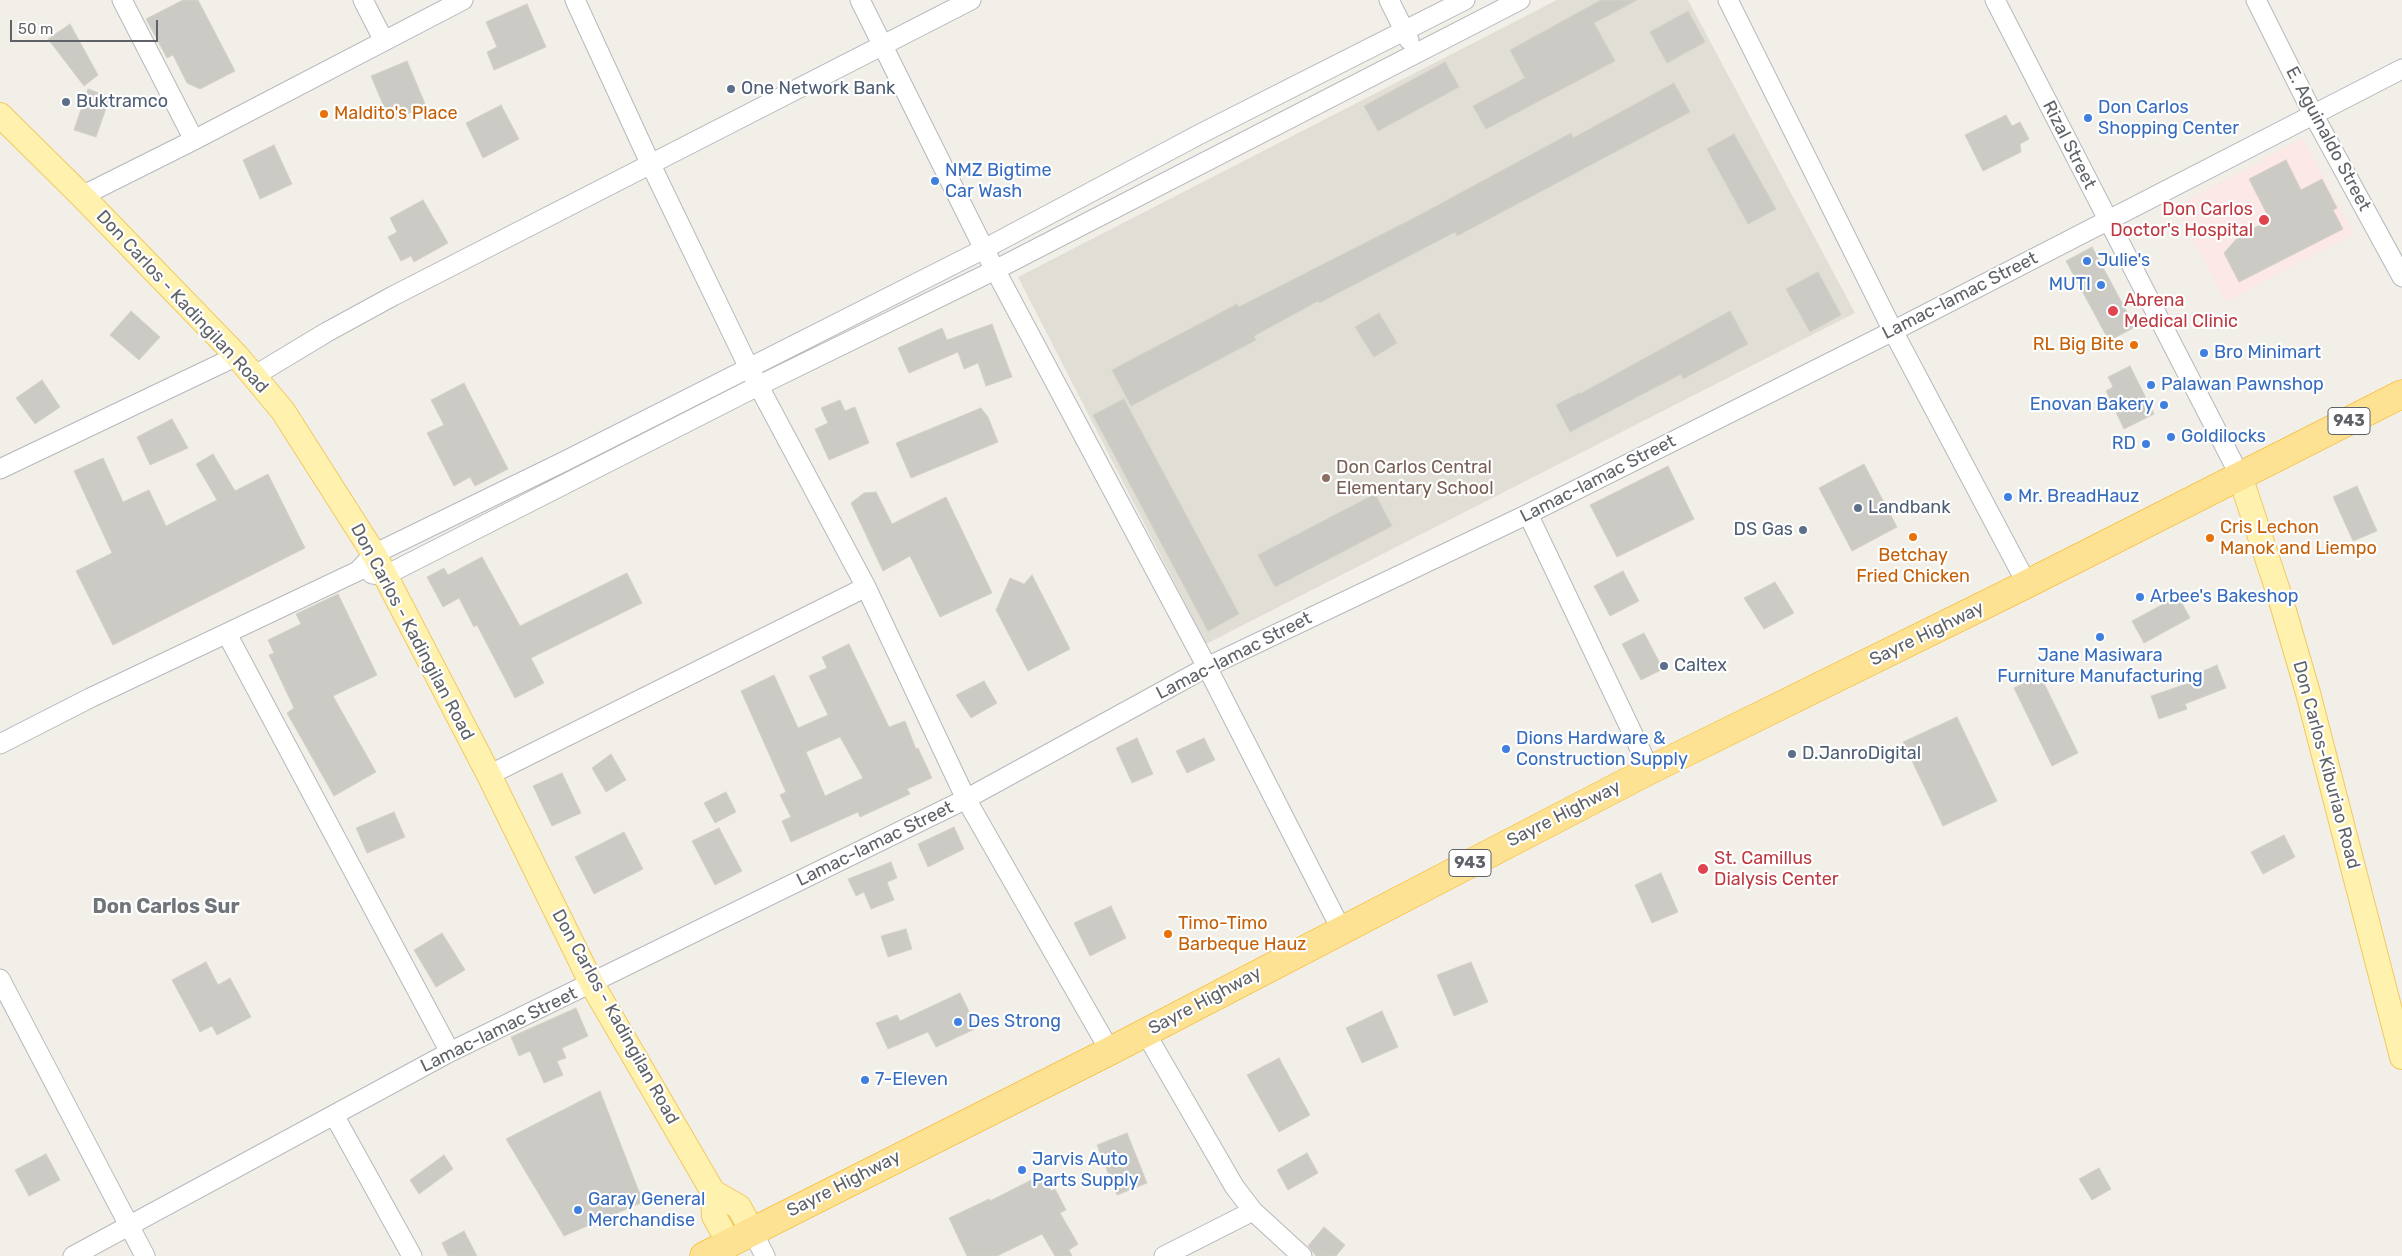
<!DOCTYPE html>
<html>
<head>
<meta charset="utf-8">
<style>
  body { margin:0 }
  #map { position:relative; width:2402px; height:1256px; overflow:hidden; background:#f1efe8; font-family:Rubik,sans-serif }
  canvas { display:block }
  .scale { position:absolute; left:10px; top:20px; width:148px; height:22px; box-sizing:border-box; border:2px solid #5f6368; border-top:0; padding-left:6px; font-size:15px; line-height:18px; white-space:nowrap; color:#5f6368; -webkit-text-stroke:4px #fff; paint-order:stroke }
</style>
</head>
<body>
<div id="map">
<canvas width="2402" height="1256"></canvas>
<div class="scale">50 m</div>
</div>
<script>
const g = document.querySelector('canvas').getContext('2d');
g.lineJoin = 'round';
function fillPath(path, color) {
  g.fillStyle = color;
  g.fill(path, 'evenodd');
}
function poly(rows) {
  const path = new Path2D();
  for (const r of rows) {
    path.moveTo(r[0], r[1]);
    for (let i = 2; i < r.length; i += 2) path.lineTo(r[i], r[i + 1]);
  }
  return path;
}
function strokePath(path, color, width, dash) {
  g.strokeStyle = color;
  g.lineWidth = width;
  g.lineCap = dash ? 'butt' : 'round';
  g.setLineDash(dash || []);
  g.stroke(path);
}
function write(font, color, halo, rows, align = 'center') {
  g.font = font + ' Rubik,sans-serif';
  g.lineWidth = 4.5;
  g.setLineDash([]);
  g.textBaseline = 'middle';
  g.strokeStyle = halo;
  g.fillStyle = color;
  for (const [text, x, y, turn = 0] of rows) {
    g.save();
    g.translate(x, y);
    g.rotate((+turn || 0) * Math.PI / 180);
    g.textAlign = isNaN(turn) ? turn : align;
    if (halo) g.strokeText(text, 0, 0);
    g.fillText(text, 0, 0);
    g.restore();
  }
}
fillPath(poly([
  [1557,0,1688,0,1855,313,1206,644,1018,277]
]), '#e1ded6');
fillPath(poly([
  [2303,138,2354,234,2226,302,2175,207]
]), '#fce8e6');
const building = poly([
  [183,0,198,0,235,71,200,89,187,83,173,55,167,58,146,19,183,0],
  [1601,0,1637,0,1594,23,1615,61,1486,129,1473,106,1525,78,1510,50,1601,0],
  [527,4,546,47,494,70,487,52,497,47,486,22,527,4],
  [1688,11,1705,42,1667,63,1650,32,1688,11],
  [70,24,98,75,84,86,48,39,70,24],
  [407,61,426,106,390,121,371,76,407,61],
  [1445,62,1459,87,1378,131,1364,106,1445,62],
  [1674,83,1690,112,1457,236,1455,232,1319,303,1318,301,1254,336,1256,340,1131,406,1112,370,1237,304,1239,307,1418,216,1571,133,1573,138,1674,83],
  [88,89,110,97,96,137,74,130,88,89],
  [501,105,519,139,483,158,466,123,501,105],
  [2006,115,2012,126,2020,122,2029,139,2020,144,2021,152,1983,171,1965,135,2006,115],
  [1734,134,1776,209,1748,224,1707,149,1734,134],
  [274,145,292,184,260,199,243,160,274,145],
  [2286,160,2301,190,2322,179,2337,208,2333,210,2343,229,2239,282,2224,253,2240,235,2270,220,2249,179,2286,160],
  [423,200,448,243,414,262,411,256,401,261,388,237,397,232,390,218,423,200],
  [2092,247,2135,327,2109,341,2066,261,2092,247],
  [1818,272,1841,315,1810,332,1786,289,1818,272],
  [131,311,160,337,139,360,110,335,131,311],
  [1730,311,1748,344,1683,379,1681,374,1570,432,1556,405,1579,393,1580,394,1730,311],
  [1379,313,1397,343,1374,357,1355,327,1379,313],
  [992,324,1012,377,986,386,978,363,964,369,958,352,909,373,898,348,942,328,947,340,992,324],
  [2130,366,2154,414,2124,429,2106,391,2113,387,2108,377,2130,366],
  [42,380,60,407,35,424,16,398,42,380],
  [464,383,508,469,475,486,470,477,454,486,427,433,444,425,431,400,464,383],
  [1124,399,1239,614,1208,631,1093,415,1124,399],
  [840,400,845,411,855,407,869,443,829,460,815,429,828,423,821,408,840,400],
  [981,408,988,417,998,442,911,478,896,443,981,408],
  [172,419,188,448,150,465,137,437,172,419],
  [213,454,235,491,268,474,305,548,113,645,76,571,112,553,74,471,103,458,123,502,149,490,166,526,217,500,196,464,213,454],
  [1864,464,1897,527,1852,551,1819,488,1864,464],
  [1668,466,1694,519,1617,557,1590,505,1668,466],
  [2357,486,2377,531,2353,541,2333,497,2357,486],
  [876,492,892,524,946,497,992,593,940,617,910,556,883,571,851,503,864,493,876,492],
  [1375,494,1392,526,1275,587,1258,555,1375,494],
  [482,557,520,626,627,573,642,603,531,658,544,683,515,698,477,625,474,627,459,598,443,607,427,577,444,568,448,575,482,557],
  [1623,571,1639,601,1610,616,1594,586,1623,571],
  [1032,575,1070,649,1028,671,996,610,1010,578,1024,584,1032,575],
  [1775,582,1794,613,1764,629,1744,598,1775,582],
  [338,594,377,675,333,696,376,772,334,796,287,713,294,708,269,655,274,653,268,640,301,624,296,614,338,594],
  [2178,596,2190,618,2144,643,2132,621,2178,596],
  [1644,633,1663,669,1641,680,1622,644,1644,633],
  [849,644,889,727,905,721,916,749,918,748,932,778,907,789,910,794,860,817,858,812,791,842,782,821,791,817,780,795,786,792,741,691,774,675,798,728,828,715,809,676,827,668,822,657,849,644],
  [840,737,863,778,825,796,806,752,840,737],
  [2217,665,2226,688,2185,704,2187,709,2159,719,2151,696,2189,683,2187,678,2217,665],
  [2040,675,2078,753,2052,766,2014,688,2040,675],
  [984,681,997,703,971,718,956,695,984,681],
  [1957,717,1997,801,1943,826,1903,742,1957,717],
  [1137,738,1153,774,1132,783,1116,748,1137,738],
  [1204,738,1215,760,1187,773,1176,751,1204,738],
  [611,754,626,780,606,792,592,768,611,754],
  [562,773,581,813,552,826,533,786,562,773],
  [726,792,736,812,715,823,704,803,726,792],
  [394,812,405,837,367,853,356,828,394,812],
  [954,827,964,849,928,867,918,844,954,827],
  [719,828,742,871,715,885,692,841,719,828],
  [624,832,643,869,594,894,575,857,624,832],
  [2284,835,2295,857,2263,874,2251,852,2284,835],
  [891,862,897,878,887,882,894,900,871,909,864,892,856,896,848,879,891,862],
  [1661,873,1678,912,1652,923,1635,885,1661,873],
  [1111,906,1126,938,1090,956,1074,923,1111,906],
  [906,929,912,949,888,957,881,936,906,929],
  [442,933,465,970,436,987,414,950,442,933],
  [206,962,218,985,230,978,251,1017,217,1035,212,1026,200,1032,172,980,206,962],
  [1471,962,1488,1002,1454,1016,1437,975,1471,962],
  [960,993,977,1028,936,1047,928,1032,888,1049,876,1023,897,1015,900,1021,960,993],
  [576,1008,588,1036,562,1048,566,1058,557,1061,563,1075,544,1083,530,1051,519,1056,511,1037,576,1008],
  [1382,1011,1398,1047,1362,1063,1346,1028,1382,1011],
  [1279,1058,1310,1115,1279,1132,1247,1075,1279,1058],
  [600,1091,643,1202,564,1236,506,1139,600,1091],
  [1127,1133,1147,1183,1117,1195,1097,1145,1127,1133],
  [1307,1153,1318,1173,1288,1190,1277,1170,1307,1153],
  [46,1154,60,1180,29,1196,15,1170,46,1154],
  [444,1155,453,1169,419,1194,410,1180,444,1155],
  [2099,1168,2111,1189,2092,1200,2079,1179,2099,1168],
  [1043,1174,1051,1191,1055,1189,1066,1210,1060,1213,1078,1244,1069,1250,1072,1256,1055,1256,1042,1234,997,1256,967,1256,949,1218,989,1199,990,1201,1043,1174],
  [1324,1227,1345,1245,1336,1256,1316,1256,1308,1246,1324,1227],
  [464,1231,477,1256,448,1256,442,1243,464,1231]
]);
fillPath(building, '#cccac5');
strokePath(building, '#d6d1c6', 1);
const minor = poly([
  [122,0,194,140],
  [363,0,384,41],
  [575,0,651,165,749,368,866,587,966,799,1110,1051],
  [860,0,984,249,1207,667,1341,929],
  [1389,0,1409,40],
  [1728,0,1893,331,2027,584],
  [1995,0,2240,476],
  [2256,0,2313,114,2402,277],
  [82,196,194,140,463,0],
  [254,376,327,332,393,296,971,0],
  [0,469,237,356],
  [1528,514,1650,770],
  [372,574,384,576,758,386,995,270,1520,0],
  [227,634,450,1052],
  [0,744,90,698,358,571,374,554,565,461,984,249,1202,133,1465,0],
  [489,775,866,587],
  [0,979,145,1256],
  [1145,1032,1234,1186,1253,1211,1302,1256],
  [334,1115,412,1256],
  [752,1231,765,1256],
  [73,1256,450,1052,966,799,1207,667,1528,514,1893,331,2402,69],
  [1164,1256,1253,1211]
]);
const major = poly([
  [0,115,82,196,237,356,283,411,374,554,489,775,592,984,713,1192],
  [2240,476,2280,597,2308,693,2402,1057],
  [713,1192,739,1207,752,1231],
  [713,1192,714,1216,729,1243]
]);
const highway = poly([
  [704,1256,1110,1051,1650,770,2027,584,2402,394]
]);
strokePath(minor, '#b5b8bc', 21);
strokePath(major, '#f2c960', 26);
strokePath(highway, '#f9ab00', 29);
strokePath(minor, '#fff', 19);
strokePath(major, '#fff2af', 24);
strokePath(highway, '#fde293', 28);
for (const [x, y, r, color] of [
  [731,89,5,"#5c6f8a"],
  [66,102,5,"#5c6f8a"],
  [324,114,5,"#e8710a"],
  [2088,118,5,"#3f7fe0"],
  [935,181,5,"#3f7fe0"],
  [2264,220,6,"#e0444e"],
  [2087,261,5,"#3f7fe0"],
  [2101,285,5,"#3f7fe0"],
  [2113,311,6,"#e0444e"],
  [2134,345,5,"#e8710a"],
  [2204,353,5,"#3f7fe0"],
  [2151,385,5,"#3f7fe0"],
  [2164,405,5,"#3f7fe0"],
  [2171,437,5,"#3f7fe0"],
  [2146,444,5,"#3f7fe0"],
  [1326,478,5,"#8d6e63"],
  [2008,497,5,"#3f7fe0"],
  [1858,508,5,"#5c6f8a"],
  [1803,530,5,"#5c6f8a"],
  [1913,537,5,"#e8710a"],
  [2210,538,5,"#e8710a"],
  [2140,597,5,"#3f7fe0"],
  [2100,637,5,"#3f7fe0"],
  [1664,666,5,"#5c6f8a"],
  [1506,749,5,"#3f7fe0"],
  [1792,754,5,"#5c6f8a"],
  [1703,869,6,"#e0444e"],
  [1168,934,5,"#e8710a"],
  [958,1022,5,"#3f7fe0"],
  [865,1080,5,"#3f7fe0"],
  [1022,1170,5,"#3f7fe0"],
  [578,1210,5,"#3f7fe0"]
]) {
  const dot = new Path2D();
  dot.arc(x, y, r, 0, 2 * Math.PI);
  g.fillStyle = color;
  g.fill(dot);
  strokePath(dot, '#fff', 2);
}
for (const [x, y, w] of [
  [2349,421,42],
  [1470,863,42]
]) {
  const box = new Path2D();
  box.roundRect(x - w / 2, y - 13.5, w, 27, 4);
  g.fillStyle = '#fff';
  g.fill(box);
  strokePath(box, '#5f6368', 1);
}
write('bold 16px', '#5f6368', null, [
  ["943",2349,421],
  ["943",1470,863]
]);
write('18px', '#4e5e75', '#fff', [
  ["One Network Bank",741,89],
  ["Buktramco",76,102],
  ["Landbank",1868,508],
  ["DS Gas",1793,530,"right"],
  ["Caltex",1674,666],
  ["D.JanroDigital",1802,754]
], 'left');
write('18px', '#366cbe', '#fff', [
  ["Don Carlos",2098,108],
  ["Shopping Center",2098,129],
  ["NMZ Bigtime",945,171],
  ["Car Wash",945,192],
  ["Julie's",2097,261],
  ["MUTI",2091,285,"right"],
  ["Bro Minimart",2214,353],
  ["Palawan Pawnshop",2161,385],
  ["Enovan Bakery",2154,405,"right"],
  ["Goldilocks",2181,437],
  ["RD",2136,444,"right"],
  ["Mr. BreadHauz",2018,497],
  ["Arbee's Bakeshop",2150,597],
  ["Jane Masiwara",2100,656,"center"],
  ["Furniture Manufacturing",2100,677,"center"],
  ["Dions Hardware &",1516,739],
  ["Construction Supply",1516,760],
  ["Des Strong",968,1022],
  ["7-Eleven",875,1080],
  ["Jarvis Auto",1032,1160],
  ["Parts Supply",1032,1181],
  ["Garay General",588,1200],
  ["Merchandise",588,1221]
], 'left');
write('18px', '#c56008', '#fff', [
  ["Maldito's Place",334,114],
  ["RL Big Bite",2124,345,"right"],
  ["Cris Lechon",2220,528],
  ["Manok and Liempo",2220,549],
  ["Betchay",1913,556,"center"],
  ["Fried Chicken",1913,577,"center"],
  ["Timo-Timo",1178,924],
  ["Barbeque Hauz",1178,945]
], 'left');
write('18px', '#5f6368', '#fff', [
  ["E. Aguinaldo Street",2328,139,62],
  ["Rizal Street",2069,145,63],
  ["Lamac-lamac Street",1960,296,-27],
  ["Don Carlos - Kadingilan Road",182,302,47],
  ["Lamac-lamac Street",1598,479,-27],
  ["Don Carlos - Kadingilan Road",412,632,62],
  ["Sayre Highway",1927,634,-26],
  ["Lamac-lamac Street",1234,656,-27],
  ["Don Carlos-Kiburiao Road",2326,765,75],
  ["Sayre Highway",1564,814,-27],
  ["Lamac-lamac Street",875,844,-26],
  ["Sayre Highway",1205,1001,-28],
  ["Don Carlos - Kadingilan Road",615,1017,61],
  ["Lamac-lamac Street",499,1030,-26],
  ["Sayre Highway",844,1184,-27]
]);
write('18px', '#be3a42', '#fff', [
  ["Don Carlos",2253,210,"right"],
  ["Doctor's Hospital",2253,231,"right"],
  ["Abrena",2124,301],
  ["Medical Clinic",2124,322],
  ["St. Camillus",1714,859],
  ["Dialysis Center",1714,880]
], 'left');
write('18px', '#785e54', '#fff', [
  ["Don Carlos Central",1336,468],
  ["Elementary School",1336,489]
], 'left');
write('bold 20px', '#70757a', '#fff', [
  ["Don Carlos Sur",166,907]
]);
</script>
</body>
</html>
